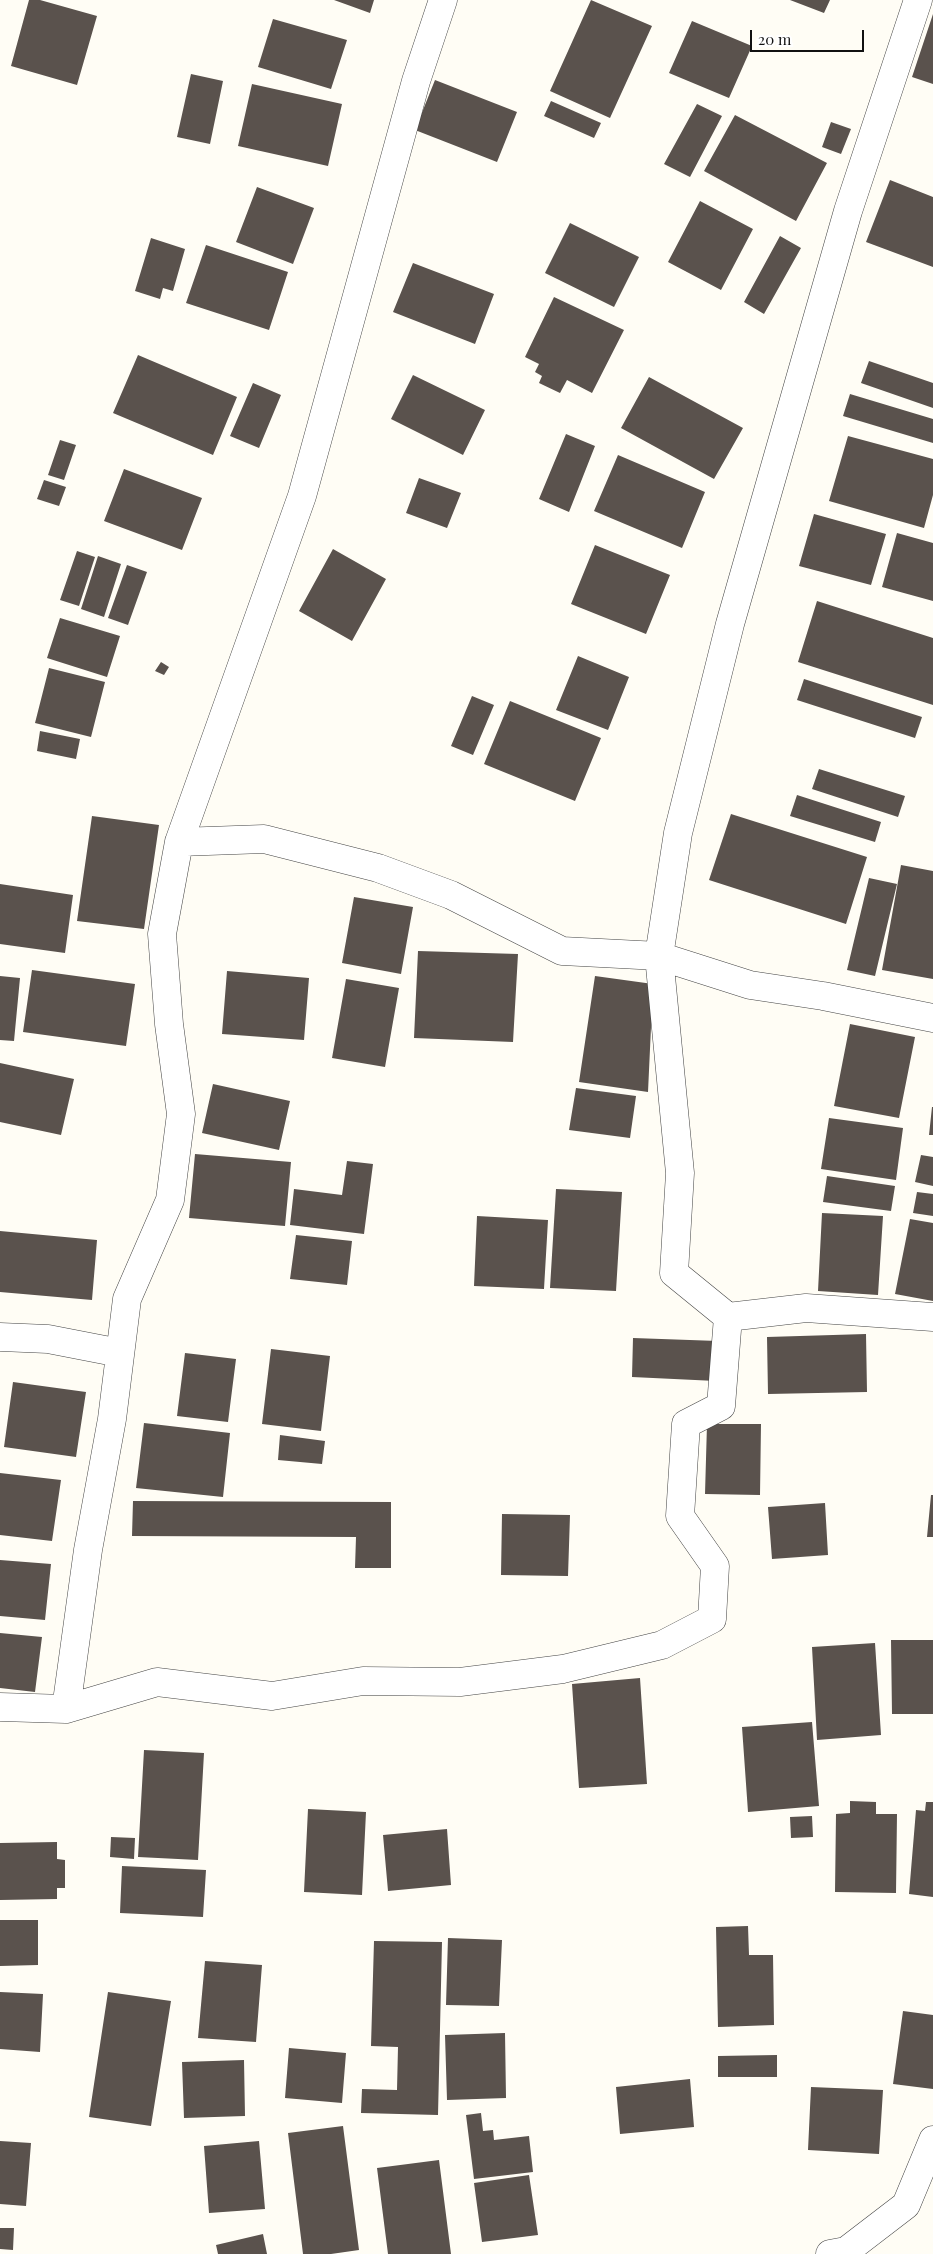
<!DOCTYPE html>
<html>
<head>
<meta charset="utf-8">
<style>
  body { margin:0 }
  #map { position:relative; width:933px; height:2254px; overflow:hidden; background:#fffdf5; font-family:"Playfair Display",serif }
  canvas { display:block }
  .scale { position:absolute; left:750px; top:30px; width:114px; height:22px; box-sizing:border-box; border:2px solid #111; border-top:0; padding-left:6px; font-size:15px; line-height:18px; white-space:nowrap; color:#111; -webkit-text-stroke:4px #fff; paint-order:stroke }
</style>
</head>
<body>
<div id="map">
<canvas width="933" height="2254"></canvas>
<div class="scale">20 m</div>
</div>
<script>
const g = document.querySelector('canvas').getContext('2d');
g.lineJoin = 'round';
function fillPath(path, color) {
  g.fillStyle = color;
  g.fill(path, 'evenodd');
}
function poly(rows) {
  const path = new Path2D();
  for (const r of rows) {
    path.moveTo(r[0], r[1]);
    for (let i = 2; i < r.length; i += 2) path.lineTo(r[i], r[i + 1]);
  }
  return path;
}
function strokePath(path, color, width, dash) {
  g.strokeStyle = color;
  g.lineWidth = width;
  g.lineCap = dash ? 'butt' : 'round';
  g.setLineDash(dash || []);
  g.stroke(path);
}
fillPath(poly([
  [29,0,40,0,97,16,77,85,11,66],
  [334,0,374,0,370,13],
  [591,0,652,26,610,118,550,91],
  [790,0,830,0,824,13],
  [933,14,933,84,912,77],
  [273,19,347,40,331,89,258,67],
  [692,21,752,46,729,98,669,73],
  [191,74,223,81,210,144,177,137],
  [435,80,517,112,497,162,415,130],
  [252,84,342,104,328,166,238,146],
  [551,101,601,123,594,138,544,116],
  [697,104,722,116,690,177,664,164],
  [735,115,827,163,796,221,704,171],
  [831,122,851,129,841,154,822,147],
  [890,180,933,197,933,267,866,242],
  [257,187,314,208,293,264,236,242],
  [700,201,753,229,721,290,668,262],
  [570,223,639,257,614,307,545,273],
  [780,236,801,248,764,314,744,302],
  [151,238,185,249,173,291,163,288,160,299,135,291],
  [206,245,288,272,269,330,186,303],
  [413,263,494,294,475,344,393,312],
  [554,297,624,330,592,393,567,380,560,393,539,383,542,376,535,372,539,364,525,357],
  [138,355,237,397,213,455,113,413],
  [869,361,933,383,933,408,861,383],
  [413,375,485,410,463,455,391,419],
  [649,377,743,428,714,479,621,428],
  [253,383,281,395,259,448,230,436],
  [850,394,933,419,933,443,843,416],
  [566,434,595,446,569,512,539,499],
  [848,436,933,459,933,495,924,528,829,501],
  [60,440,76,445,64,480,48,475],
  [618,455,705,492,682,548,594,511],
  [124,469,202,498,182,550,104,521],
  [419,478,461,493,447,528,406,513],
  [44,480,66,487,59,506,37,499],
  [814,514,886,534,871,585,799,566],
  [897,533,933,543,933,601,882,587],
  [595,545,670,575,646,634,571,604],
  [333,549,386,579,352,641,299,611],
  [77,551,95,557,79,606,60,600],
  [98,556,121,564,104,617,81,609],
  [127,565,147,572,128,625,108,618],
  [817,601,933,638,933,705,798,662],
  [60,618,120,636,107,677,47,658],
  [578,656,629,677,608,730,556,710],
  [161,662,169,667,164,675,155,671],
  [49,668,105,682,91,737,35,723],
  [804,679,922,717,915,738,797,700],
  [472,696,494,705,473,755,451,746],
  [510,701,601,738,575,801,484,764],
  [40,731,80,739,76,759,37,751],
  [819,769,905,796,898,817,812,789],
  [797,795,881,822,875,842,790,816],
  [731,814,867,857,846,924,709,880],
  [92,816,159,825,144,929,77,921],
  [901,865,933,871,933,979,882,970],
  [869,878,897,884,875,976,847,970],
  [0,884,73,895,65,953,0,944],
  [354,897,413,907,401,974,342,963],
  [418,951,518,954,513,1042,414,1038],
  [32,970,135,984,126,1046,23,1032],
  [227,971,309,978,304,1040,222,1034],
  [0,976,20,978,14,1041,0,1040],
  [595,976,653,984,648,1092,579,1082],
  [346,979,399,988,385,1067,332,1058],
  [850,1024,915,1037,899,1118,834,1106],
  [0,1063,74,1079,61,1135,0,1122],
  [213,1084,290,1101,279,1150,202,1133],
  [576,1088,636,1096,630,1138,569,1130],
  [932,1107,933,1107,933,1135,929,1135],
  [829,1118,903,1128,896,1180,821,1169],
  [195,1154,291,1162,285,1226,189,1218],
  [921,1155,933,1157,933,1186,915,1182],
  [347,1161,373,1164,364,1234,290,1225,294,1189,342,1195],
  [827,1176,895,1186,891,1211,823,1202],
  [556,1189,622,1192,616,1291,550,1288],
  [917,1192,933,1194,933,1216,913,1213],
  [822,1213,883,1216,878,1295,818,1291],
  [477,1216,548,1220,544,1289,474,1286],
  [910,1219,933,1223,933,1301,895,1294],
  [0,1231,97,1240,92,1300,0,1292],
  [296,1235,352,1241,347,1285,290,1279],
  [866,1334,867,1392,768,1394,767,1337],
  [633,1338,718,1341,716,1381,632,1377],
  [271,1349,330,1356,321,1431,262,1424],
  [185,1353,236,1359,228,1422,177,1416],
  [13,1382,86,1392,76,1457,4,1447],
  [144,1423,230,1433,223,1497,136,1488],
  [707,1424,761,1424,760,1495,705,1494],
  [280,1435,325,1441,322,1464,278,1460],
  [0,1473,61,1480,52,1541,0,1535],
  [931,1495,933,1495,933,1537,927,1537],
  [133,1501,391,1502,391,1568,355,1568,356,1537,132,1536],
  [825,1503,828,1555,772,1559,768,1507],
  [502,1514,570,1515,568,1576,501,1575],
  [0,1560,51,1564,45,1620,0,1616],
  [0,1633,42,1637,35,1692,0,1688],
  [891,1640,933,1640,933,1714,892,1714],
  [875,1643,881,1735,817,1740,812,1647],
  [640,1678,647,1784,579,1788,572,1684],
  [812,1722,819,1806,748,1812,742,1727],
  [144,1750,204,1753,198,1860,138,1857],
  [850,1801,876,1802,876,1814,897,1814,896,1893,835,1892,836,1814,850,1813],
  [926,1802,933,1802,933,1897,909,1894,916,1810,925,1811],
  [308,1809,366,1812,362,1895,304,1892],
  [812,1816,813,1837,791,1838,790,1817],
  [447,1829,451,1885,388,1891,383,1835],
  [111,1837,135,1838,134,1859,110,1857],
  [57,1842,57,1859,65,1860,65,1888,57,1888,57,1899,0,1900,0,1843],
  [122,1866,206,1870,203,1917,120,1913],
  [0,1920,38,1920,38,1965,0,1966],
  [748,1926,749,1955,773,1955,774,2025,718,2027,716,1927],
  [448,1938,502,1940,499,2006,446,2005],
  [374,1941,442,1942,438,2115,361,2113,362,2089,397,2090,398,2047,371,2046],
  [205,1961,262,1965,256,2042,198,2038],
  [0,1992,43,1994,40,2052,0,2049],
  [108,1992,171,2001,151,2126,89,2117],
  [903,2011,933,2015,933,2089,893,2084],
  [505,2033,506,2098,447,2100,445,2035],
  [289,2048,346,2053,342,2103,285,2098],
  [777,2055,777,2077,718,2077,718,2056],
  [244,2060,245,2116,184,2118,182,2062],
  [690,2079,694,2127,620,2134,616,2087],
  [811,2087,883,2090,879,2154,808,2150],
  [481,2113,483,2131,493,2130,494,2140,529,2136,533,2172,474,2179,466,2115],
  [343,2126,359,2250,331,2254,303,2254,288,2133],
  [0,2141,31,2143,26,2206,0,2204],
  [259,2141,265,2209,209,2213,204,2146],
  [439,2160,451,2254,388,2254,377,2168],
  [529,2175,538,2235,482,2242,474,2183],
  [0,2228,14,2228,13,2250,0,2249],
  [263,2234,267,2254,218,2254,216,2245]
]), '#5a524d');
const street = poly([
  [179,842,264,839,378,868,451,895,562,951,659,956,750,985,823,996,933,1018],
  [728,1317,674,1273,680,1173,659,956,678,833,730,624,848,211,918,0],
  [0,1337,48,1339,120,1353],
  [0,1707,66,1709,157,1682,272,1696,363,1681,460,1682,563,1669,662,1645,712,1619,715,1566,680,1516,686,1424,721,1406,728,1317,806,1308,933,1317],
  [66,1709,88,1550,112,1419,127,1299,170,1200,181,1114,169,1024,162,934,179,842,302,496,416,81,443,0],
  [830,2254,846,2251,906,2205,933,2140]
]);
strokePath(street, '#444', 29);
strokePath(street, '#fff', 28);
</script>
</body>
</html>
